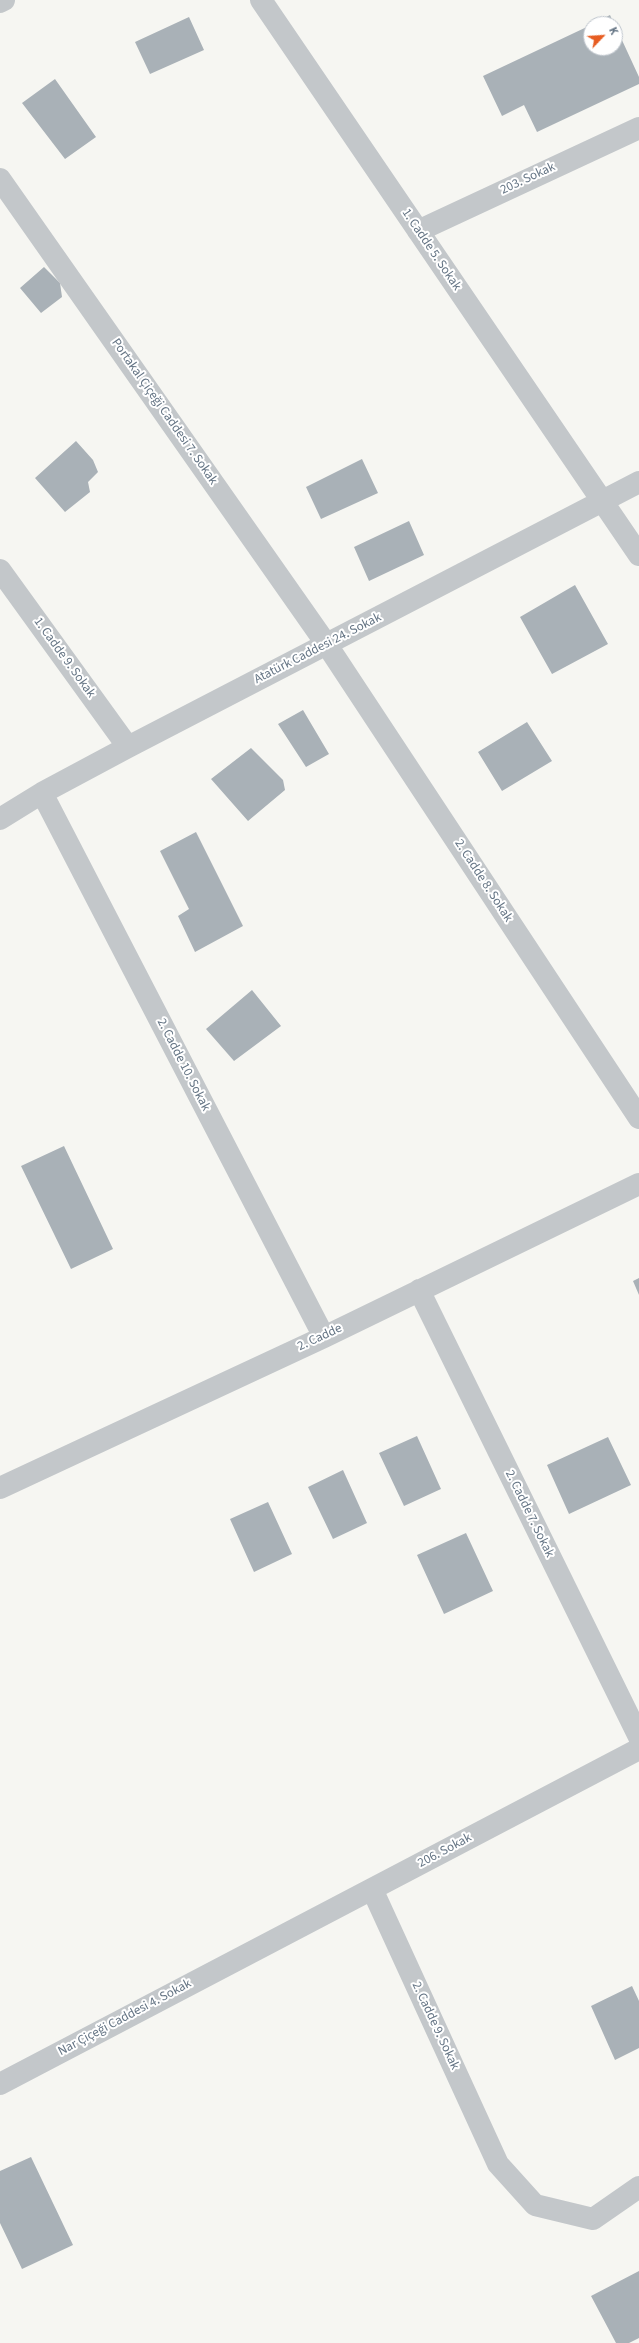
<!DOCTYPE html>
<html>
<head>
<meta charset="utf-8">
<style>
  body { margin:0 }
  #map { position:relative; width:639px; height:2343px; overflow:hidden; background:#f6f6f2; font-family:"Source Sans 3",sans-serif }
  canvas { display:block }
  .north { position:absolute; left:583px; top:16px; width:40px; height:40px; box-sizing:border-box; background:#fff; border:1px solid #c1c7ce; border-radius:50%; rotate:65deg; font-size:11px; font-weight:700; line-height:16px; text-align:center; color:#647484 }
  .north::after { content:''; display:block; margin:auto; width:14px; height:18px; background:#e75d22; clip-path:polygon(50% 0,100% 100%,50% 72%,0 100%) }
</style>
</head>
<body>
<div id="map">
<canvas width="639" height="2343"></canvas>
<div class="north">K</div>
</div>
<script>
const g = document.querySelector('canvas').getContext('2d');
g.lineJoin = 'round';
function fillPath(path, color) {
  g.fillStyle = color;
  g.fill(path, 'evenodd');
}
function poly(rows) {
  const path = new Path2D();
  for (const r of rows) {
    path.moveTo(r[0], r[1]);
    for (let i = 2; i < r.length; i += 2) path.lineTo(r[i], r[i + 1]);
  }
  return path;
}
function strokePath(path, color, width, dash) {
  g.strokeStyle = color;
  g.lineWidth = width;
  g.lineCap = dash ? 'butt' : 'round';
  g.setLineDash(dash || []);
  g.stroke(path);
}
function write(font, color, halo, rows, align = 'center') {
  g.font = font + ' "Source Sans 3",sans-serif';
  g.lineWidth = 4;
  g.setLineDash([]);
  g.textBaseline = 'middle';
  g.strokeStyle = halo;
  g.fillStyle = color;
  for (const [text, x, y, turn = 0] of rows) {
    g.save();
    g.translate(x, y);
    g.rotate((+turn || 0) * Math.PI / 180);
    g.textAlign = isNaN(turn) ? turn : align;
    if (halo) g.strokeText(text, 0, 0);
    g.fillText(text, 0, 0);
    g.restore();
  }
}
fillPath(poly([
  [610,15,614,24,592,24],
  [189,17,204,50,150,74,135,42],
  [591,25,591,48,615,48,615,25,639,77,639,84,537,132,524,105,502,116,483,76],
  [55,79,96,137,65,159,22,103],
  [44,267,60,283,62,297,41,313,20,288],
  [76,441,93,460,98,472,88,482,90,492,65,512,35,478],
  [362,459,378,493,321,519,306,487],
  [409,521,424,555,369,581,354,547],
  [575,585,608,644,552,674,520,617],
  [303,710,329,754,306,767,278,724],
  [527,722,552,761,502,791,478,752],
  [251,748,283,780,285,790,248,821,211,779],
  [196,832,243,926,195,952,178,916,189,909,160,851],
  [252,990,281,1026,234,1061,206,1029],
  [64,1146,113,1249,71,1269,21,1166],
  [639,1278,639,1295,633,1281],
  [417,1436,441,1489,404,1506,379,1453],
  [608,1437,631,1485,569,1514,547,1465],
  [343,1470,367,1523,333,1539,308,1487],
  [268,1502,292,1554,254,1572,230,1519],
  [466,1533,493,1591,444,1614,417,1555],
  [632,1986,639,2001,639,2048,615,2060,591,2006],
  [31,2157,73,2245,22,2269,0,2223,0,2171],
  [639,2271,639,2338,629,2343,616,2343,591,2296]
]), '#a9b1b7');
strokePath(poly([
  [261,0,639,555],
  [0,2,4,0],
  [0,179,327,645,639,1118],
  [418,231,639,128],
  [0,570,128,747],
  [42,793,324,1337],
  [0,819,42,793,128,747,639,482],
  [419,1290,639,1737],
  [0,1488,324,1337,639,1184],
  [372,1889,498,2164,535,2205,593,2219,639,2187],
  [0,2084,639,1749]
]), '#c3c7ca', 22);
write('13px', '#647484', '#fff', [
  ["203. Sokak",528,179,-25],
  ["1. Cadde 5. Sokak",431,250,56],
  ["Portakal Çiçeği Caddesi 7. Sokak",164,412,55],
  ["Atatürk Caddesi 24. Sokak",318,649,-27],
  ["1. Cadde 9. Sokak",64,658,54],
  ["2. Cadde 8. Sokak",483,881,57],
  ["2. Cadde 10. Sokak",183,1065,63],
  ["2. Cadde",320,1338,-25],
  ["2. Cadde 7. Sokak",529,1514,64],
  ["206. Sokak",445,1851,-28],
  ["Nar Çiçeği Caddesi 4. Sokak",125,2018,-28],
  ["2. Cadde 9. Sokak",435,2026,65]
]);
</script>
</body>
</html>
